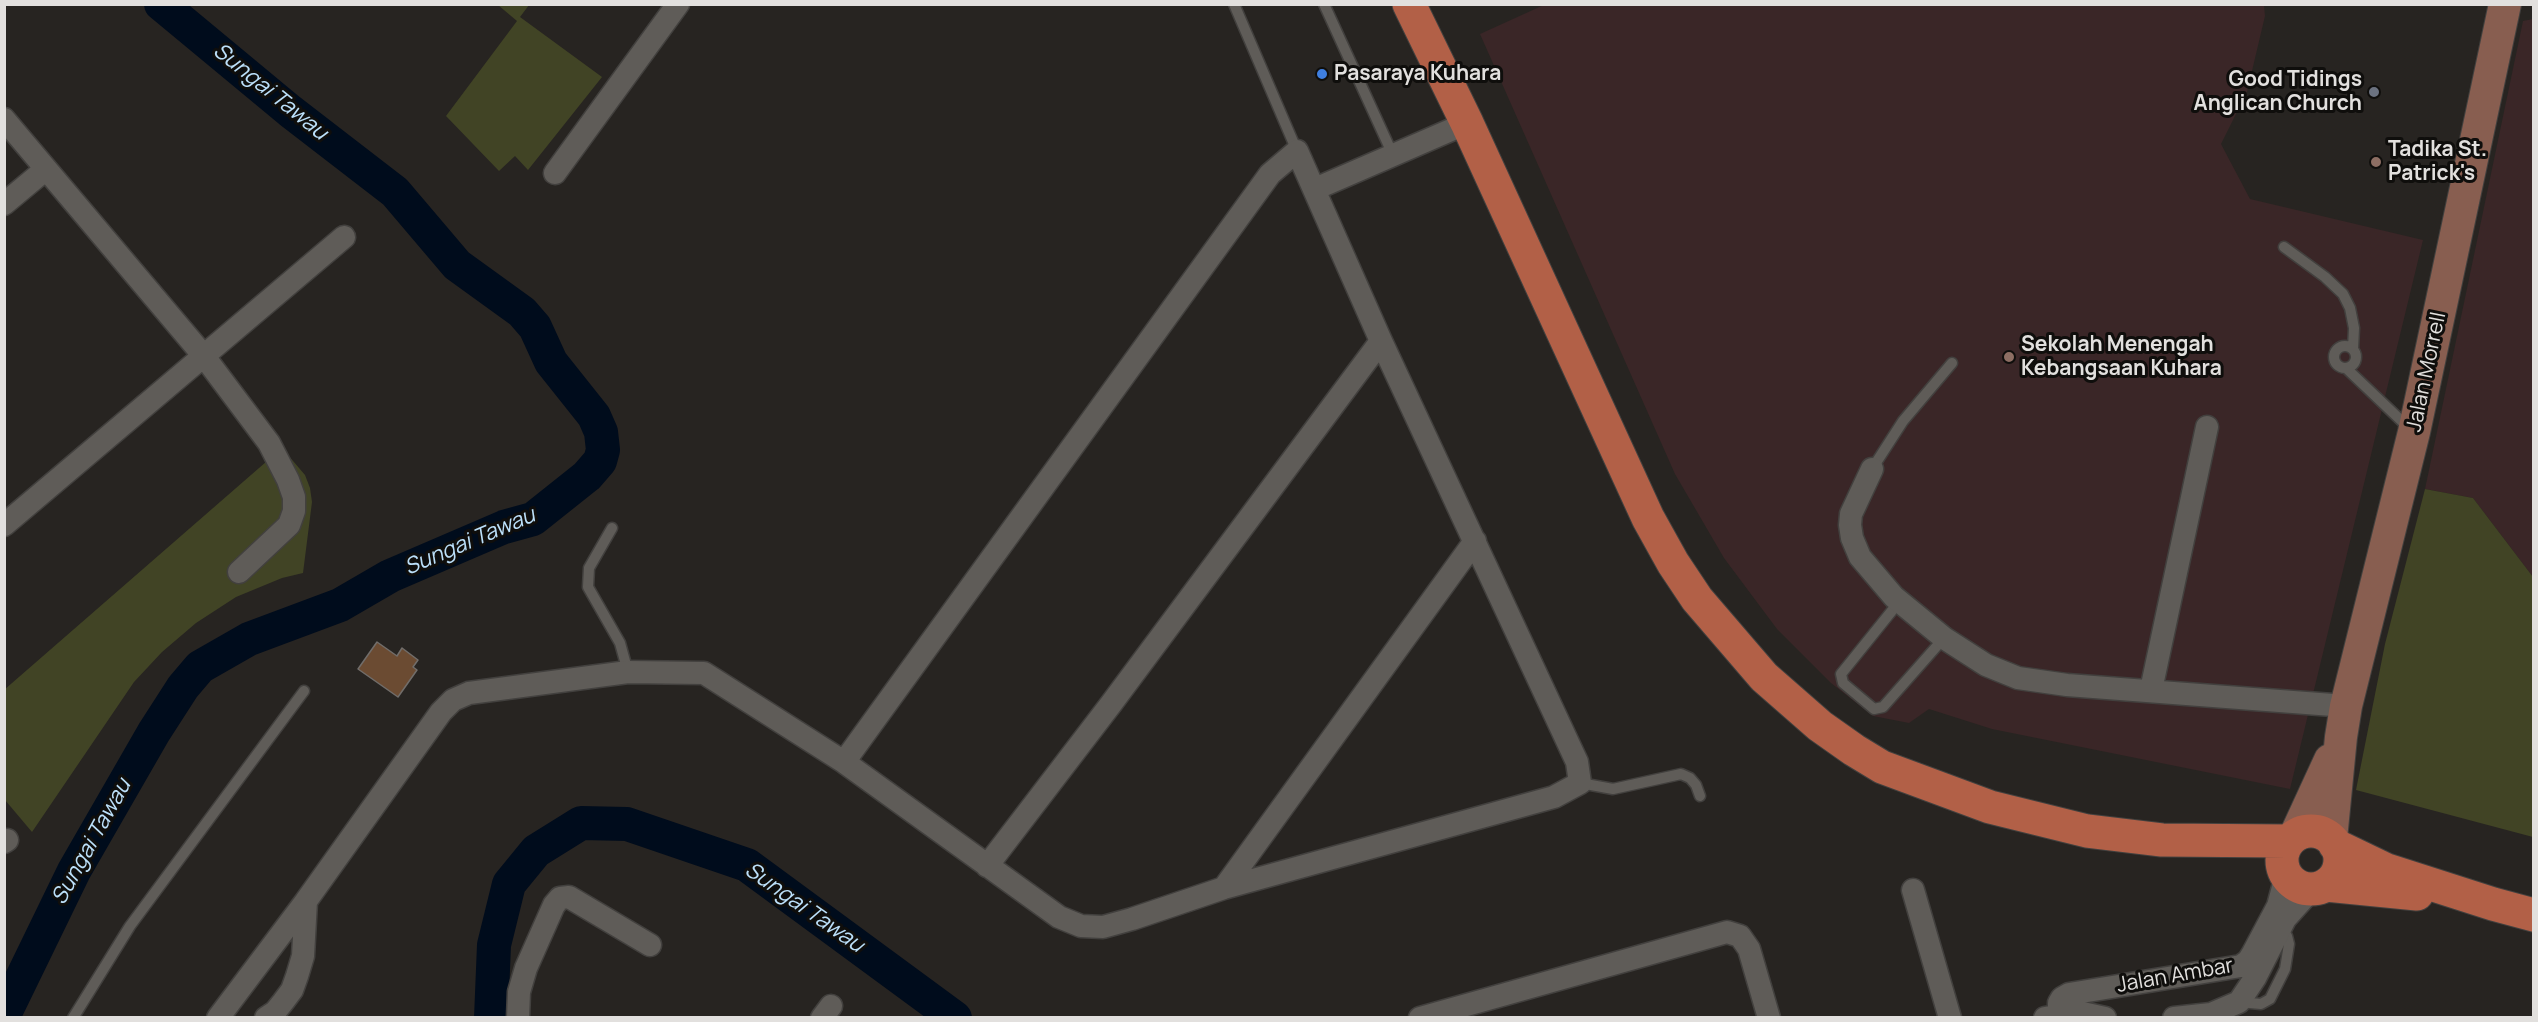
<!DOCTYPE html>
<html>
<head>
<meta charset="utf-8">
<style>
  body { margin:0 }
  #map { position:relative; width:2538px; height:1022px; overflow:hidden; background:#272421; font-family:Manrope,sans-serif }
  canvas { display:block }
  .frame { position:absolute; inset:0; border:6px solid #e2e0de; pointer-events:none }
</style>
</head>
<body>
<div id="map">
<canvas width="2538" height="1022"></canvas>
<div class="frame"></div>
</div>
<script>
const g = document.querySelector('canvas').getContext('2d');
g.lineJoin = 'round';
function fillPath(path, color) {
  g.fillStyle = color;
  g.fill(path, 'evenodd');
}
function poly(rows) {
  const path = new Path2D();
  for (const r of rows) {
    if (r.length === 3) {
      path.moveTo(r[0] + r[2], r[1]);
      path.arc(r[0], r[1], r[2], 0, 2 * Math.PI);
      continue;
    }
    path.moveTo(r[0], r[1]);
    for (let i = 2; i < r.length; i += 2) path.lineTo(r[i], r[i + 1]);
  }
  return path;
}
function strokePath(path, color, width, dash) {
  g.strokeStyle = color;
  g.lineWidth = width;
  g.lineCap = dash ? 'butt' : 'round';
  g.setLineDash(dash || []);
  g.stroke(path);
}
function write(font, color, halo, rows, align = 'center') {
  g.font = font + ' Manrope,sans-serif';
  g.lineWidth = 6;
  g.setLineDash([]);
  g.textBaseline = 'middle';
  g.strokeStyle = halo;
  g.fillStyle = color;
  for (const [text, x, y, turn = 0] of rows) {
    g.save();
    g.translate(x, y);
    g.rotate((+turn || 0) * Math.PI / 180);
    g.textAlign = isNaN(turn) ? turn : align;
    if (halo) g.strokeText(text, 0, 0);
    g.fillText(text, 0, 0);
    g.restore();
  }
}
fillPath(poly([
  [1546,4,2264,5,2265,16,2247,92,2221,144,2250,199,2423,240,2290,789,1992,729,1929,709,1909,723,1873,716,1831,683,1777,629,1724,558,1675,474,1480,34],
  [2533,19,2533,577,2473,498,2425,489,2523,21]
]), '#3a2627');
fillPath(poly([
  [498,5,529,5,520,17,602,77,528,170,515,156,499,171,446,116,517,21],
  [282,448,305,475,310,488,312,502,303,573,282,578,236,597,196,623,162,652,134,682,32,832,5,800,4,690],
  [2425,489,2473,498,2533,577,2533,837,2356,790,2385,644]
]), '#414425');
strokePath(poly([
  [4,1015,74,871,154,732,183,687,200,667,249,639,340,605,390,576,504,527,533,519,587,476,600,461,603,450,601,432,594,416,551,362,535,327,522,312,457,265,395,192,290,111,161,4],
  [491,1018,494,945,509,884,536,851,581,823,627,824,747,865,955,1018]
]), '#000c1c', 34);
const building = poly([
  [377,642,397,656,402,648,418,660,413,667,417,670,398,697,358,669,377,642]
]);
fillPath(building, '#6b4b32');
strokePath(building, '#716d6a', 1.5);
const lane = poly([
  [1234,4,1297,151],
  [1324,4,1393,155],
  [2284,247,2325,277,2343,294,2350,308,2354,328,2353,349],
  [2345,357,11],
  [2347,369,2409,428],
  [1872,469,1903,421,1952,363],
  [612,528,589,568,588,587,620,643,628,672],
  [1899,602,1841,674,1843,683,1874,709,1883,707,1944,638],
  [1580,783,1613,789,1681,774,1690,778,1696,785,1700,796],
  [2239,1002,2261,1004,2270,999,2285,969,2289,944,2287,936,2280,931],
  [73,1018,130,926,304,691]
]);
const street = poly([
  [4,119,203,355,269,443,288,480,294,497,294,511,289,525,239,572],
  [555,173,678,4],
  [1315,189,1467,123],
  [4,204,46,169],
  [1872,469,1851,514,1850,525,1852,538,1860,557,1894,597,1944,638,1986,665,2018,678,2067,685,2346,706],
  [4,525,344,237],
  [2151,690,2207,427],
  [4,842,7,840],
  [987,866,1111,704,1381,341],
  [1224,888,1475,541],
  [1913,890,1950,1018],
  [2059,1014,2059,1003,2062,998,2069,994,2241,966,2248,961,2253,953,2278,906,2286,876],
  [218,1018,306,901,441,712,453,700,469,693,628,672,704,673,844,762,1059,917,1081,926,1103,927,1132,919,1224,888,1554,797,1580,783,1577,762,1381,341,1297,151,1270,174,844,762],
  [266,1018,275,1012,283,1002,292,990,297,976,303,956,306,901],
  [518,1018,519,992,526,968,554,905,560,898,569,897,650,945],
  [822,1018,831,1006],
  [1420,1018,1727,932,1740,936,1749,949,1769,1018],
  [2045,1018,2078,1012,2105,1018],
  [2174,1018,2211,1014,2239,1002,2255,978,2285,919,2312,889]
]);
const secondary = poly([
  [2295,836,2330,760],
  [2331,839,2341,737,2346,706,2414,432,2505,4]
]);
const primary = poly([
  [1409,4,1467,123,1648,518,1673,563,1697,599,1764,677,1820,726,1854,750,1882,767,1990,807,2087,831,2162,840,2288,841],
  [2311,860,29],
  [2335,845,2387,870,2493,904,2534,915],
  [2326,885,2417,894]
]);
strokePath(lane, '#42403e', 13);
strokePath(street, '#42403e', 25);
strokePath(secondary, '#42403e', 34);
strokePath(primary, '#42403e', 35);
strokePath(lane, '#5f5c58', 10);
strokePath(street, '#5f5c58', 22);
strokePath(secondary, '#885e50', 32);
strokePath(primary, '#b26047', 33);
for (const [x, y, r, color] of [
  [1322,74,6,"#3f7fe0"],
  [2374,92,6,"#6b7280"],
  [2376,162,6,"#8d6e63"],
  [2009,357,6,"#8d6e63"]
]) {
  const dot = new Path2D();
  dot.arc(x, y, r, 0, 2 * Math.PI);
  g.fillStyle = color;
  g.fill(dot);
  strokePath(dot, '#0f0e0c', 2);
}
write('bold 21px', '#e2e0de', '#0f0e0c', [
  ["Pasaraya Kuhara",1334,74],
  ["Good Tidings",2362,80,"right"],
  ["Anglican Church",2362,104,"right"],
  ["Tadika St.",2388,150],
  ["Patrick's",2388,174],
  ["Sekolah Menengah",2021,345],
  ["Kebangsaan Kuhara",2021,369]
], 'left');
write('21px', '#e2e0de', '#0f0e0c', [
  ["Jalan Morrell",2427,372,-78],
  ["Jalan Ambar",2175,976,-10]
]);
write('italic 22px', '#bce0fa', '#0f0e0c', [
  ["Sungai Tawau",270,92,39],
  ["Sungai Tawau",470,542,-23],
  ["Sungai Tawau",92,842,-61],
  ["Sungai Tawau",804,908,35]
]);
</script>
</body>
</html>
